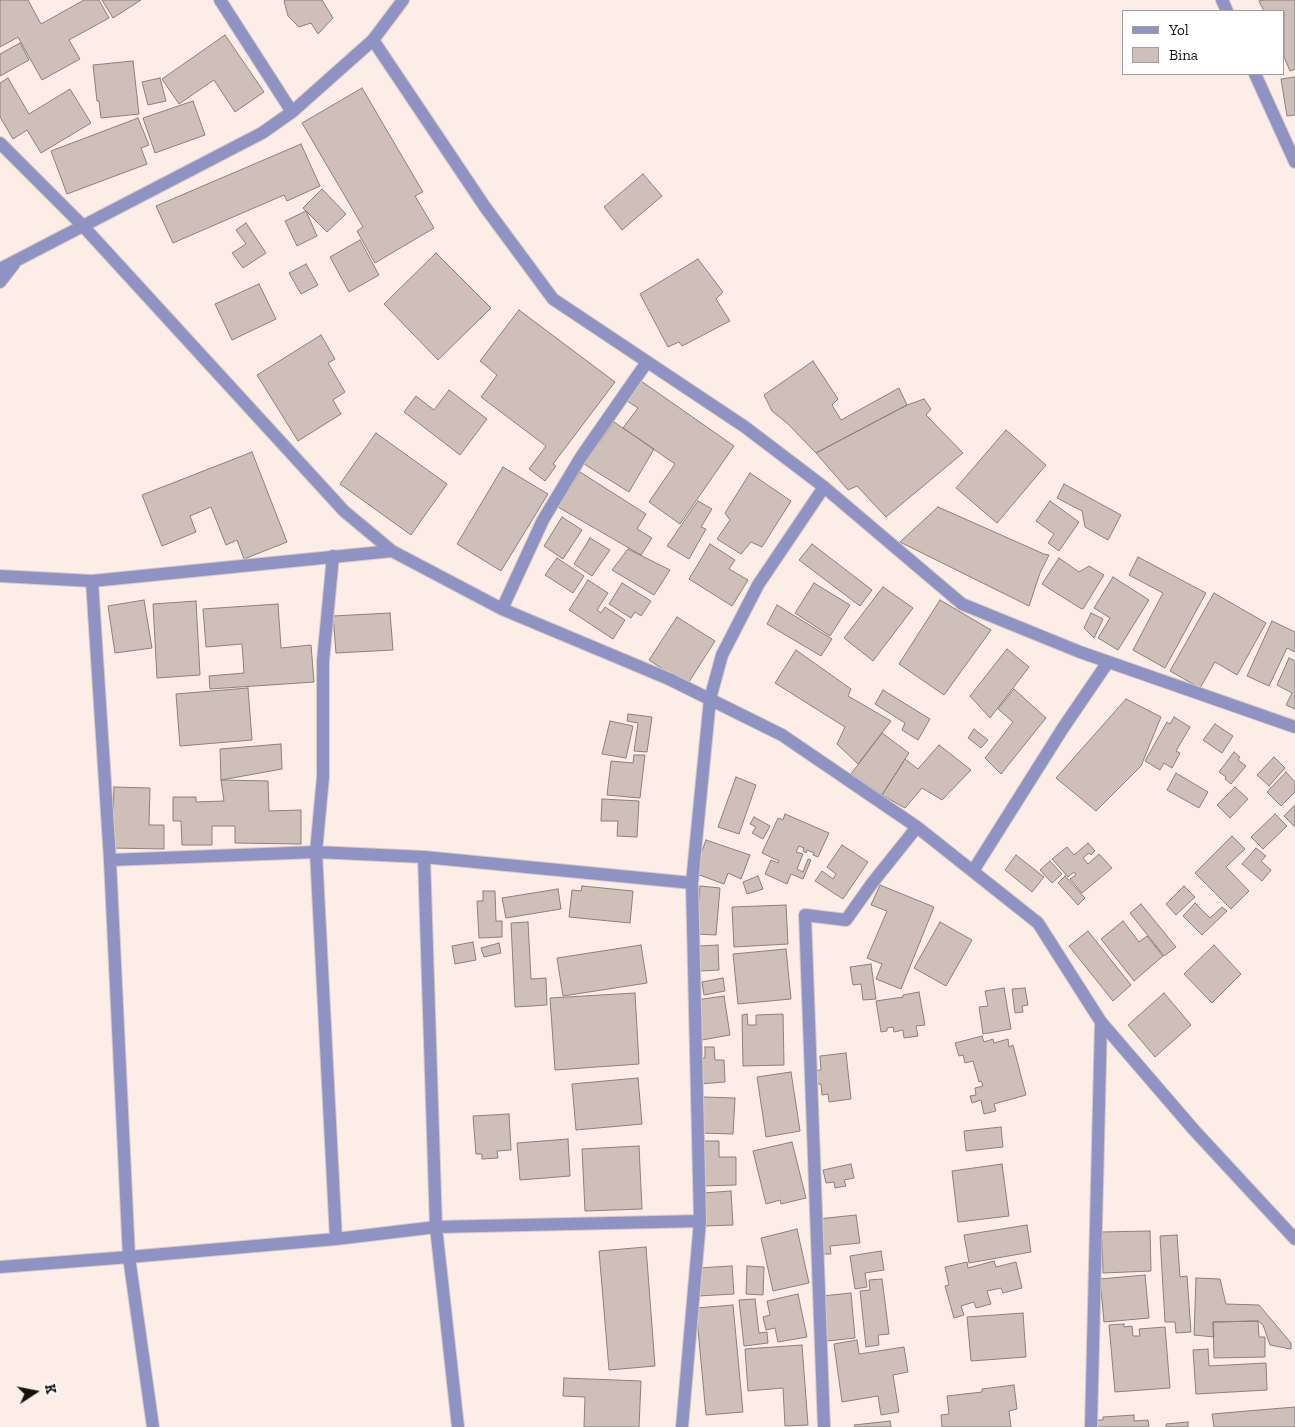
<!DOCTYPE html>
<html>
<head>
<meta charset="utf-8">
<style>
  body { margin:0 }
  #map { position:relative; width:1295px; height:1427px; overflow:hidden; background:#fdede7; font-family:"Zilla Slab",serif }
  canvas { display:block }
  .legend { position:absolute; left:1122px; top:10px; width:162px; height:65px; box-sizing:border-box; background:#fefefe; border:1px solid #a19f9e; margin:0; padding:6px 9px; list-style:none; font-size:15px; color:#16110f }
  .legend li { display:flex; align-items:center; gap:10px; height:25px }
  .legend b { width:25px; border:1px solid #a19f9e }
  .north { position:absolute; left:10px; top:1367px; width:50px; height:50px; -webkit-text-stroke:4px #fefefe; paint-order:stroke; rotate:79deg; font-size:14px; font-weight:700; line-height:20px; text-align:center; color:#16110f }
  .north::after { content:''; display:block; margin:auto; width:18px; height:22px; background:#16110f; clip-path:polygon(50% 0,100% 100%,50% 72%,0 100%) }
</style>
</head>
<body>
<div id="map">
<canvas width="1295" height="1427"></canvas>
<ul class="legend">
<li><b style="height:6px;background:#8e93c4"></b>Yol</li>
<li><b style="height:14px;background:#cebfb9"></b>Bina</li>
</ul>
<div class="north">K</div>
</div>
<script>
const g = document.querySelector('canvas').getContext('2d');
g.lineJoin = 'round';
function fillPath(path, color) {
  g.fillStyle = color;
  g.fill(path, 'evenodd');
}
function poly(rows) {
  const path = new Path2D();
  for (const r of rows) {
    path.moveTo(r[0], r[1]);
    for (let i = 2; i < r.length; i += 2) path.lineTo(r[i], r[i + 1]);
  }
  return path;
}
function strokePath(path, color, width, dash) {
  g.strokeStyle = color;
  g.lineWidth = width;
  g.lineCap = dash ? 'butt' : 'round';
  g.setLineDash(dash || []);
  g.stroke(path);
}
const building = poly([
  [0,0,28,0,41,24,84,0,99,0,109,18,69,40,80,59,42,80,18,37,0,47,0,0],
  [102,0,141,0,113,18,102,0],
  [285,0,322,0,333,18,318,34,311,23,299,27,288,16,284,1,285,0],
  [1262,0,1295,0,1295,69,1290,71,1284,57,1284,11,1264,11,1259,1,1262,0],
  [225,35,264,92,235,112,214,80,179,104,162,79,225,35],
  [20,43,29,60,0,76,0,54,20,43],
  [133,61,139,114,101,118,99,101,97,101,93,65,133,61],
  [1295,77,1295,115,1287,116,1281,79,1295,77],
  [8,78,29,114,70,89,91,123,41,153,27,130,13,139,0,117,0,83,8,78],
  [160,78,166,101,148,105,142,82,160,78],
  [362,88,423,192,415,196,434,228,375,263,357,231,363,227,302,123,362,88],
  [193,101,205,135,155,153,143,118,193,101],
  [138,118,149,145,141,148,147,164,67,194,51,151,138,118],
  [301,144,320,186,287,201,284,195,173,243,156,206,301,144],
  [643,174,662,196,622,230,604,207,643,174],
  [322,189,346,214,327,232,303,208,322,189],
  [306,211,317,236,297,246,285,221,306,211],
  [246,223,266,253,243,268,232,253,246,244,236,230,246,223],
  [360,240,379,275,349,292,330,257,360,240],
  [436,253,491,308,438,360,384,304,436,253],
  [698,259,723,292,716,299,730,321,682,346,679,342,668,347,640,294,698,259],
  [306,264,318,285,301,294,289,273,306,264],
  [259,284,276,319,232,340,215,304,259,284],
  [519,310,615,382,553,464,556,466,545,481,529,469,546,446,481,397,497,375,480,361,519,310],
  [321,335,335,359,328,363,345,392,333,400,341,414,298,441,257,375,321,335],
  [813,361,838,399,832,405,841,420,899,388,907,405,816,453,788,424,772,411,764,395,813,361],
  [641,381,734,446,680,524,649,502,675,464,623,428,638,408,627,401,641,381],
  [449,390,487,419,460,455,404,412,416,396,434,410,449,390],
  [924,399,931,409,926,415,963,453,886,517,857,486,848,490,816,453,907,405,924,399],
  [614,422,654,449,629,492,584,464,614,422],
  [1006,430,1046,465,997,523,956,488,1006,430],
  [376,433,447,484,411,535,340,484,376,433],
  [252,452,287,542,244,559,237,540,226,545,211,507,190,516,196,532,162,546,142,495,252,452],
  [503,467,548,494,501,571,457,544,503,467],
  [580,472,646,514,637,529,652,538,641,555,558,507,580,472],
  [750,473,791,501,762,547,751,542,741,554,717,539,730,520,725,513,750,473],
  [1064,484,1121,515,1108,540,1085,527,1082,511,1057,498,1064,484],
  [698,501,712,509,701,527,706,529,689,559,667,546,698,501],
  [1050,501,1079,522,1059,551,1048,543,1054,534,1036,521,1050,501],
  [938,507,1044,554,1049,555,1040,573,1029,606,900,542,938,507],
  [562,517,582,530,563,559,544,546,562,517],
  [590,538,610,550,592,576,574,564,590,538],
  [710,544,735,560,729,569,748,580,732,606,689,579,710,544],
  [812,544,872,590,860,606,799,560,812,544],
  [628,549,670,570,654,595,612,570,628,549],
  [1138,557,1206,593,1165,668,1133,650,1163,593,1129,575,1138,557],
  [557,558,584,576,573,593,545,575,557,558],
  [1059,558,1079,572,1089,566,1104,575,1083,609,1080,608,1042,584,1059,558],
  [1113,577,1149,600,1118,650,1098,638,1110,618,1094,608,1113,577],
  [588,580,608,593,597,610,601,613,605,607,625,620,613,639,569,610,588,580],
  [622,583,651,601,641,616,635,612,631,618,609,604,622,583],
  [814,583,850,605,830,636,795,613,814,583],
  [883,587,913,608,873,661,844,638,883,587],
  [1214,593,1266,623,1237,675,1215,662,1200,688,1170,671,1214,593],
  [144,600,152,648,115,653,108,606,144,600],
  [940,600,991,630,944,695,899,664,940,600],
  [196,601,200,675,157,678,153,604,196,601],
  [278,604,281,648,311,645,314,682,210,689,209,676,244,673,242,644,206,647,203,609,278,604],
  [777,605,832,639,821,656,767,624,777,605],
  [390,613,393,650,336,653,333,616,390,613],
  [1091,613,1103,619,1094,638,1084,628,1091,613],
  [677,617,715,641,687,685,649,660,677,617],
  [1272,621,1295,632,1295,652,1287,648,1269,686,1247,676,1272,621],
  [1007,649,1029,667,990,718,970,696,1007,649],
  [796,650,851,689,848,696,891,721,858,764,837,744,845,727,775,683,796,650],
  [1289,658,1295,661,1295,709,1286,705,1292,693,1277,685,1289,658],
  [248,688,252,740,180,746,176,694,248,688],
  [1014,689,1046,718,1001,774,985,758,1013,722,998,709,1014,689],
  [883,690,930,719,918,740,902,730,905,723,875,704,883,690],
  [1126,699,1161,717,1141,766,1096,811,1056,778,1126,699],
  [628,714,652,717,647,752,634,751,638,723,627,721,628,714],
  [1174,717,1190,727,1176,751,1180,753,1172,768,1164,763,1160,770,1145,761,1167,722,1170,724,1174,717],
  [610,721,633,726,626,758,602,754,610,721],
  [1215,724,1233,736,1222,753,1203,740,1215,724],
  [974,729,988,740,981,748,968,738,974,729],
  [882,733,909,753,882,795,851,774,882,733],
  [281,744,282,769,221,780,220,749,281,744],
  [939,745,971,770,942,800,922,788,905,808,882,795,905,759,918,769,939,745],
  [1234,752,1240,757,1238,760,1246,766,1231,784,1225,779,1226,777,1219,772,1234,752],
  [634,755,645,755,640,798,607,795,611,761,633,763,634,755],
  [1274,757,1285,768,1269,786,1257,775,1274,757],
  [1286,772,1295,782,1295,792,1281,806,1267,792,1286,772],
  [1176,773,1208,792,1199,808,1167,790,1176,773],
  [736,777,756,785,739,834,718,827,736,777],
  [221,780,268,781,269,811,301,810,301,844,235,843,235,826,212,826,212,845,182,845,181,821,173,821,173,797,196,797,196,802,224,801,221,780],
  [114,787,150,788,149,825,164,825,164,849,112,848,114,787],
  [1235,787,1248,799,1230,818,1217,805,1235,787],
  [602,799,639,801,637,837,617,836,618,821,601,821,602,799],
  [1295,805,1295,827,1284,816,1295,805],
  [785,814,829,833,818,857,813,855,814,853,807,850,806,853,803,851,804,848,799,846,796,852,803,854,797,869,803,872,808,859,811,860,803,879,791,874,787,884,765,874,771,860,778,863,779,861,762,853,778,818,783,820,785,814],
  [1275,814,1287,826,1263,849,1251,837,1275,814],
  [754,817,770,826,763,839,752,833,756,827,750,824,754,817],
  [1232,836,1245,849,1226,867,1249,891,1231,909,1195,873,1232,836],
  [706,840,750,855,741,879,728,873,724,884,694,873,706,840],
  [1088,843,1095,851,1091,855,1089,853,1083,858,1088,864,1099,854,1112,868,1082,893,1070,879,1076,875,1074,872,1068,877,1052,859,1067,847,1074,855,1088,843],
  [842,845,868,862,843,899,815,881,822,871,833,879,836,874,827,867,842,845],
  [1256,848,1266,856,1261,861,1271,870,1262,881,1242,864,1256,848],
  [1016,855,1044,877,1032,892,1005,870,1016,855],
  [1050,861,1062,874,1052,883,1040,870,1050,861],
  [758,876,763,889,747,894,743,882,758,876],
  [1065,876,1085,898,1078,905,1058,883,1065,876],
  [880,885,934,907,901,989,876,979,882,964,867,958,887,911,871,905,880,885],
  [582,886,633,891,630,923,569,917,572,890,581,891,582,886],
  [700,886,720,888,716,935,696,934,700,886],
  [1184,886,1195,897,1176,915,1166,904,1184,886],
  [558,889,561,909,506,918,502,898,558,889],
  [483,891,495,891,496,921,502,921,502,937,479,938,477,901,483,901,483,891],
  [1195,903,1210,918,1222,907,1227,911,1202,935,1183,916,1195,903],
  [1141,904,1176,947,1164,956,1130,913,1141,904],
  [786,905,788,944,734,947,732,907,786,905],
  [1123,921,1139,942,1147,936,1163,956,1134,981,1101,939,1123,921],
  [528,922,531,979,546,978,547,1005,515,1007,511,923,528,922],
  [940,922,972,940,946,986,914,968,940,922],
  [1088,931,1131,985,1113,1001,1069,946,1088,931],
  [473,942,476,960,455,964,452,946,473,942],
  [499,943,501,953,484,957,481,948,499,943],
  [641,945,647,983,563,996,557,958,641,945],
  [718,945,719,970,700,971,699,946,718,945],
  [1214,945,1241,974,1212,1003,1184,974,1214,945],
  [786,949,791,999,738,1004,733,954,786,949],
  [871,964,876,999,863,1000,861,984,853,985,850,967,871,964],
  [723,978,725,991,704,995,702,982,723,978],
  [1004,988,1011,1029,983,1034,979,1007,988,1006,985,991,1004,988],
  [1025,988,1028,1005,1022,1006,1023,1012,1015,1013,1012,989,1025,988],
  [919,992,925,1025,916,1026,918,1036,904,1038,903,1030,894,1032,893,1027,887,1028,887,1031,881,1032,876,1001,903,997,903,995,919,992],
  [635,993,639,1064,555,1070,550,998,635,993],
  [1164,993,1191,1025,1155,1057,1128,1025,1164,993],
  [724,996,730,1035,702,1040,696,1000,724,996],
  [747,1014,748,1025,756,1025,756,1015,783,1014,784,1065,743,1066,742,1015,747,1014],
  [982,1036,984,1042,993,1039,994,1043,1008,1039,1009,1047,1013,1045,1026,1095,994,1104,996,1111,984,1114,981,1100,972,1103,970,1096,976,1095,975,1088,983,1086,981,1081,979,1082,973,1061,965,1063,963,1055,959,1056,955,1043,982,1036],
  [705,1047,714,1047,715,1060,724,1060,725,1082,699,1084,698,1058,705,1058,705,1047],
  [846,1053,851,1099,829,1102,828,1094,822,1095,821,1084,816,1084,814,1071,821,1070,820,1056,846,1053],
  [791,1072,800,1131,766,1137,757,1077,791,1072],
  [638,1078,642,1124,576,1130,572,1084,638,1078],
  [703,1097,735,1098,733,1134,702,1133,703,1097],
  [509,1114,511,1150,497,1151,498,1158,482,1159,482,1154,476,1154,473,1116,509,1114],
  [1001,1127,1003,1147,966,1151,964,1131,1001,1127],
  [568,1139,570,1176,520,1180,517,1143,568,1139],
  [701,1141,719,1141,719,1157,736,1157,736,1185,701,1186,701,1141],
  [792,1142,806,1198,781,1204,780,1200,766,1204,753,1151,792,1142],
  [639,1146,642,1209,585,1211,582,1149,639,1146],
  [851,1164,854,1178,844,1180,846,1186,835,1188,834,1182,826,1183,823,1170,851,1164],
  [1002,1164,1009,1216,958,1222,952,1171,1002,1164],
  [731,1191,733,1225,705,1226,703,1193,731,1191],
  [856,1215,860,1243,830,1246,831,1254,822,1254,818,1219,856,1215],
  [1027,1225,1031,1252,969,1263,964,1235,1027,1225],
  [797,1229,809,1283,773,1291,761,1238,797,1229],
  [1150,1231,1151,1271,1103,1273,1102,1232,1150,1231],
  [1177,1235,1180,1277,1187,1276,1191,1332,1176,1333,1175,1322,1165,1322,1160,1236,1177,1235],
  [646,1247,655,1366,609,1370,599,1251,646,1247],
  [881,1251,884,1270,865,1273,867,1287,855,1289,850,1256,881,1251],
  [994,1261,996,1267,1016,1262,1022,1288,1003,1293,1001,1288,987,1291,991,1304,976,1308,974,1302,961,1306,964,1315,954,1318,945,1286,949,1285,945,1267,967,1262,968,1268,994,1261],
  [732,1266,734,1294,698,1296,697,1268,732,1266],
  [747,1266,764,1267,763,1295,746,1294,747,1266],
  [1145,1275,1149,1318,1104,1322,1100,1279,1145,1275],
  [1196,1278,1220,1279,1226,1304,1259,1305,1291,1343,1291,1349,1270,1345,1263,1325,1258,1321,1213,1322,1214,1337,1194,1335,1196,1278],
  [882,1279,889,1334,878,1335,879,1345,866,1347,860,1291,870,1290,869,1280,882,1279],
  [851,1293,855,1338,827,1341,822,1296,851,1293],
  [798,1294,807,1337,778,1342,775,1328,766,1330,763,1317,770,1315,767,1301,798,1294],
  [755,1299,759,1333,767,1332,768,1343,744,1346,739,1300,755,1299],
  [733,1305,743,1412,706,1415,696,1308,733,1305],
  [1023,1313,1026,1357,971,1361,967,1317,1023,1313],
  [1258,1321,1259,1337,1265,1337,1265,1357,1214,1358,1213,1322,1258,1321],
  [1124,1324,1124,1327,1132,1326,1133,1336,1140,1336,1139,1329,1165,1327,1170,1388,1115,1392,1109,1325,1124,1324],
  [857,1340,859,1354,904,1347,908,1372,893,1375,899,1412,881,1415,878,1396,842,1402,834,1344,857,1340],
  [802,1345,808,1425,785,1426,783,1388,748,1391,745,1349,802,1345],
  [1208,1349,1209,1366,1266,1363,1267,1390,1196,1394,1193,1350,1208,1349],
  [564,1378,641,1381,639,1427,584,1427,585,1397,563,1396,564,1378],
  [1014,1385,1017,1409,1009,1411,1011,1427,942,1427,941,1415,949,1414,947,1396,982,1392,982,1389,1014,1385],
  [1295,1407,1295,1427,1214,1427,1212,1414,1295,1407],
  [1134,1415,1134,1421,1148,1420,1149,1427,1094,1427,1094,1420,1103,1420,1103,1417,1134,1415],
  [890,1421,891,1427,855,1427,854,1425,890,1421],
  [1188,1422,1188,1427,1166,1427,1166,1424,1188,1422]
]);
fillPath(building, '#cebfb9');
strokePath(building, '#8d7f7a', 1);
const minor = poly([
  [220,0,292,112],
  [1222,0,1227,11],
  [1255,74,1295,162],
  [0,143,83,226,344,511,392,551,502,609,669,679,782,735,917,827,1038,923,1101,1022,1194,1130,1295,1239],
  [0,269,262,133,292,112,373,40,403,0],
  [0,282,14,264],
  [333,556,323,661,323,777,316,852,336,1239],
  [0,576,92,581,392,551],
  [92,581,110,860,129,1257,153,1427],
  [502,609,543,520,581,457,647,362],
  [424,857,436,1227,458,1427],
  [110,860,316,852,424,857,692,883],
  [973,871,1063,728,1108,662],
  [0,1267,129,1257,336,1239,436,1227,700,1221],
  [682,1427,700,1221,692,883,710,699,722,655,758,585,824,487],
  [824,1427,805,915,846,920,873,882,917,827],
  [1091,1427,1101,1022]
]);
const tertiary = poly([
  [373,40,485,207,553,299,745,427,824,487,962,604,1080,652,1295,727]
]);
strokePath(minor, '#d8cac4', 14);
strokePath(tertiary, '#d8cac4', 14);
strokePath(minor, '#8e93c4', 12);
strokePath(tertiary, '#8e93c4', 12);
</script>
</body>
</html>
